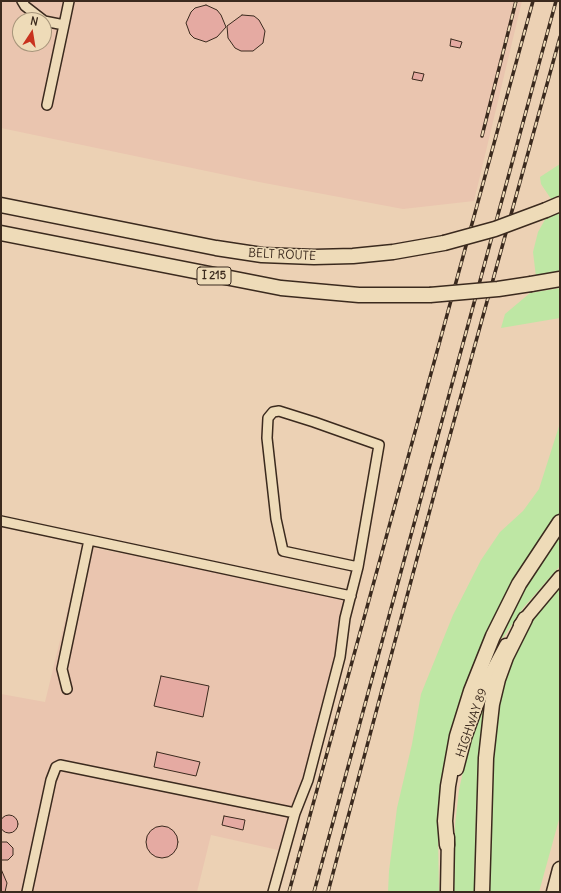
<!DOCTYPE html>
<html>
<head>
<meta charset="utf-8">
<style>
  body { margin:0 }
  #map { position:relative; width:561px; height:893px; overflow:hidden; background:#ecd1b4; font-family:Delius,sans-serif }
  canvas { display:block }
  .frame { position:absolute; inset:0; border:2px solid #3b2a1e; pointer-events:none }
  .north { position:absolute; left:12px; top:12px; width:40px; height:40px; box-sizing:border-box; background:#eedbb8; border:1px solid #a6947a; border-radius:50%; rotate:12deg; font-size:11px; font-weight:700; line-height:16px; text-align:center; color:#3b2a1e }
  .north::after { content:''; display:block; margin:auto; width:14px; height:18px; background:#c8321e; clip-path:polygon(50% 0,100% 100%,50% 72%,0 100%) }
</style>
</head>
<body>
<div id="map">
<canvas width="561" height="893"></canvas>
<div class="frame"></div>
<div class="north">N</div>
</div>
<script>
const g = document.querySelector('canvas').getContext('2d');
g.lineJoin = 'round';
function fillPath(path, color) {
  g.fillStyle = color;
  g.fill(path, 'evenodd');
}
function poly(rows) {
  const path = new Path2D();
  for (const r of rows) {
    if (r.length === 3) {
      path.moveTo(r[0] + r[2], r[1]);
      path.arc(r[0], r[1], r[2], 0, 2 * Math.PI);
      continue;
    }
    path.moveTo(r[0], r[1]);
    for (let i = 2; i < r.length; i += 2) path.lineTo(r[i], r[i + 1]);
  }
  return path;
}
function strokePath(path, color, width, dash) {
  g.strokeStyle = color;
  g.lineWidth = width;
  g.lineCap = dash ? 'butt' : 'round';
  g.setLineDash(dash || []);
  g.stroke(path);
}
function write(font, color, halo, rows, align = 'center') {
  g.font = font + ' Delius,sans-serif';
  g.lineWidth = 3;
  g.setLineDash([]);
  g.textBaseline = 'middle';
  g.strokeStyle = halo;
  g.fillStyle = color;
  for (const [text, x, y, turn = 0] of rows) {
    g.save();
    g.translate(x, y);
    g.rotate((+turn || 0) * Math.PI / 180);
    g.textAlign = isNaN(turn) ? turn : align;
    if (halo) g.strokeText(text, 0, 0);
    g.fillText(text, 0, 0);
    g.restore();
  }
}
fillPath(poly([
  [1,1,522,1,474,201,403,209,259,182,1,128],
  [20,20,44,20,44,44,20,44],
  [83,546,355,598,343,651,287,852,211,835,197,892,1,892,1,694,45,702]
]), '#eac5af');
fillPath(poly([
  [560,164,560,195,551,199,541,184,540,177],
  [560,211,560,272,536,277,533,252,538,232,547,216],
  [560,288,560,318,501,328,505,314,530,293],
  [560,423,560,512,524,565,441,798,438,835,439,892,388,892,389,871,397,808,412,744,421,694,453,615,481,560,500,532,523,511,539,489],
  [560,529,560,566,523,608,503,638,499,636,507,616],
  [560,588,560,816,539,892,488,892,490,783,495,709,507,666,526,632,536,616],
  [486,693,476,807,474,892,454,892,455,825,459,790,472,730]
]), '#bee7a4');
const building = poly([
  [206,5,217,10,221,15,226,27,217,37,206,42,194,38,190,34,186,23,191,12,195,8,206,5],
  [242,15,254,16,259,20,265,31,263,43,253,51,241,51,235,48,228,38,227,26,242,15],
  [451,39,462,42,460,48,450,46,451,39],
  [414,72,424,74,422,81,412,79,414,72],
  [161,676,209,686,203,717,154,706,161,676],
  [157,752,200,762,196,776,154,767,157,752],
  [9,824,9],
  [224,816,245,820,243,830,222,825,224,816],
  [162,842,16],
  [1,842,7,842,13,848,13,855,8,860,1,860,1,842],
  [1,869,7,883,5,892,1,892,1,869]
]);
fillPath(building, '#e5aaa2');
strokePath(building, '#3b2a1e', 1);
const minor = poly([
  [22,1,25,6,43,20],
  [44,21,64,25,47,105],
  [64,25,69,1],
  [1,521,351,596],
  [67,689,62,669,89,540],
  [27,892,51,780,56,767,60,765,295,813],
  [273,892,295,813,308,780,340,657,345,618,358,567,379,445,314,422,279,411,273,412,268,418,267,438,276,519,283,551,358,567]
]);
const major = poly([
  [520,625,560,577],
  [457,769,465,738,477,705,490,675,506,645],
  [447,892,448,837]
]);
const highway = poly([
  [1,205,216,248,262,255,314,257,353,256,393,252,444,243],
  [546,210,560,204],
  [1,233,281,288,359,295,430,295],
  [531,284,560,279],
  [447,845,445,821,448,786,457,736,471,691,493,636,519,584,560,522],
  [482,892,486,758,492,704,498,679,506,657,525,619],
  [554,892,560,869]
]);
strokePath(minor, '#3b2a1e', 12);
strokePath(major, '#3b2a1e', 15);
strokePath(highway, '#3b2a1e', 17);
strokePath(minor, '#eedbb8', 9);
strokePath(major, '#eedbb8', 12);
strokePath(highway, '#eedbb8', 14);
const rail = poly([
  [482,136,516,1],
  [289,892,533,1],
  [314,892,556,1],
  [328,892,446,450,560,37]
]);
strokePath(rail, '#3b2a1e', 3.5);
strokePath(rail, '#eedbb8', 2, [6]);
const highwayBridge = poly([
  [444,243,495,229,546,210],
  [430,295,498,289,531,284]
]);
strokePath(highwayBridge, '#3b2a1e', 17, []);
strokePath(highwayBridge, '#eedbb8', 14);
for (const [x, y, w] of [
  [214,276,34]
]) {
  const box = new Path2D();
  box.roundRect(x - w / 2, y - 9, w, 18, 3);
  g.fillStyle = '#eedbb8';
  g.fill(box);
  strokePath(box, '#3b2a1e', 1);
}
write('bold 11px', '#3b2a1e', null, [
  ["I 215",214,276]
]);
write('12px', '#3b2a1e', '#eedbb8', [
  ["BELT ROUTE",282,255,3],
  ["HIGHWAY 89",472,723,-71]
]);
</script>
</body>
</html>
